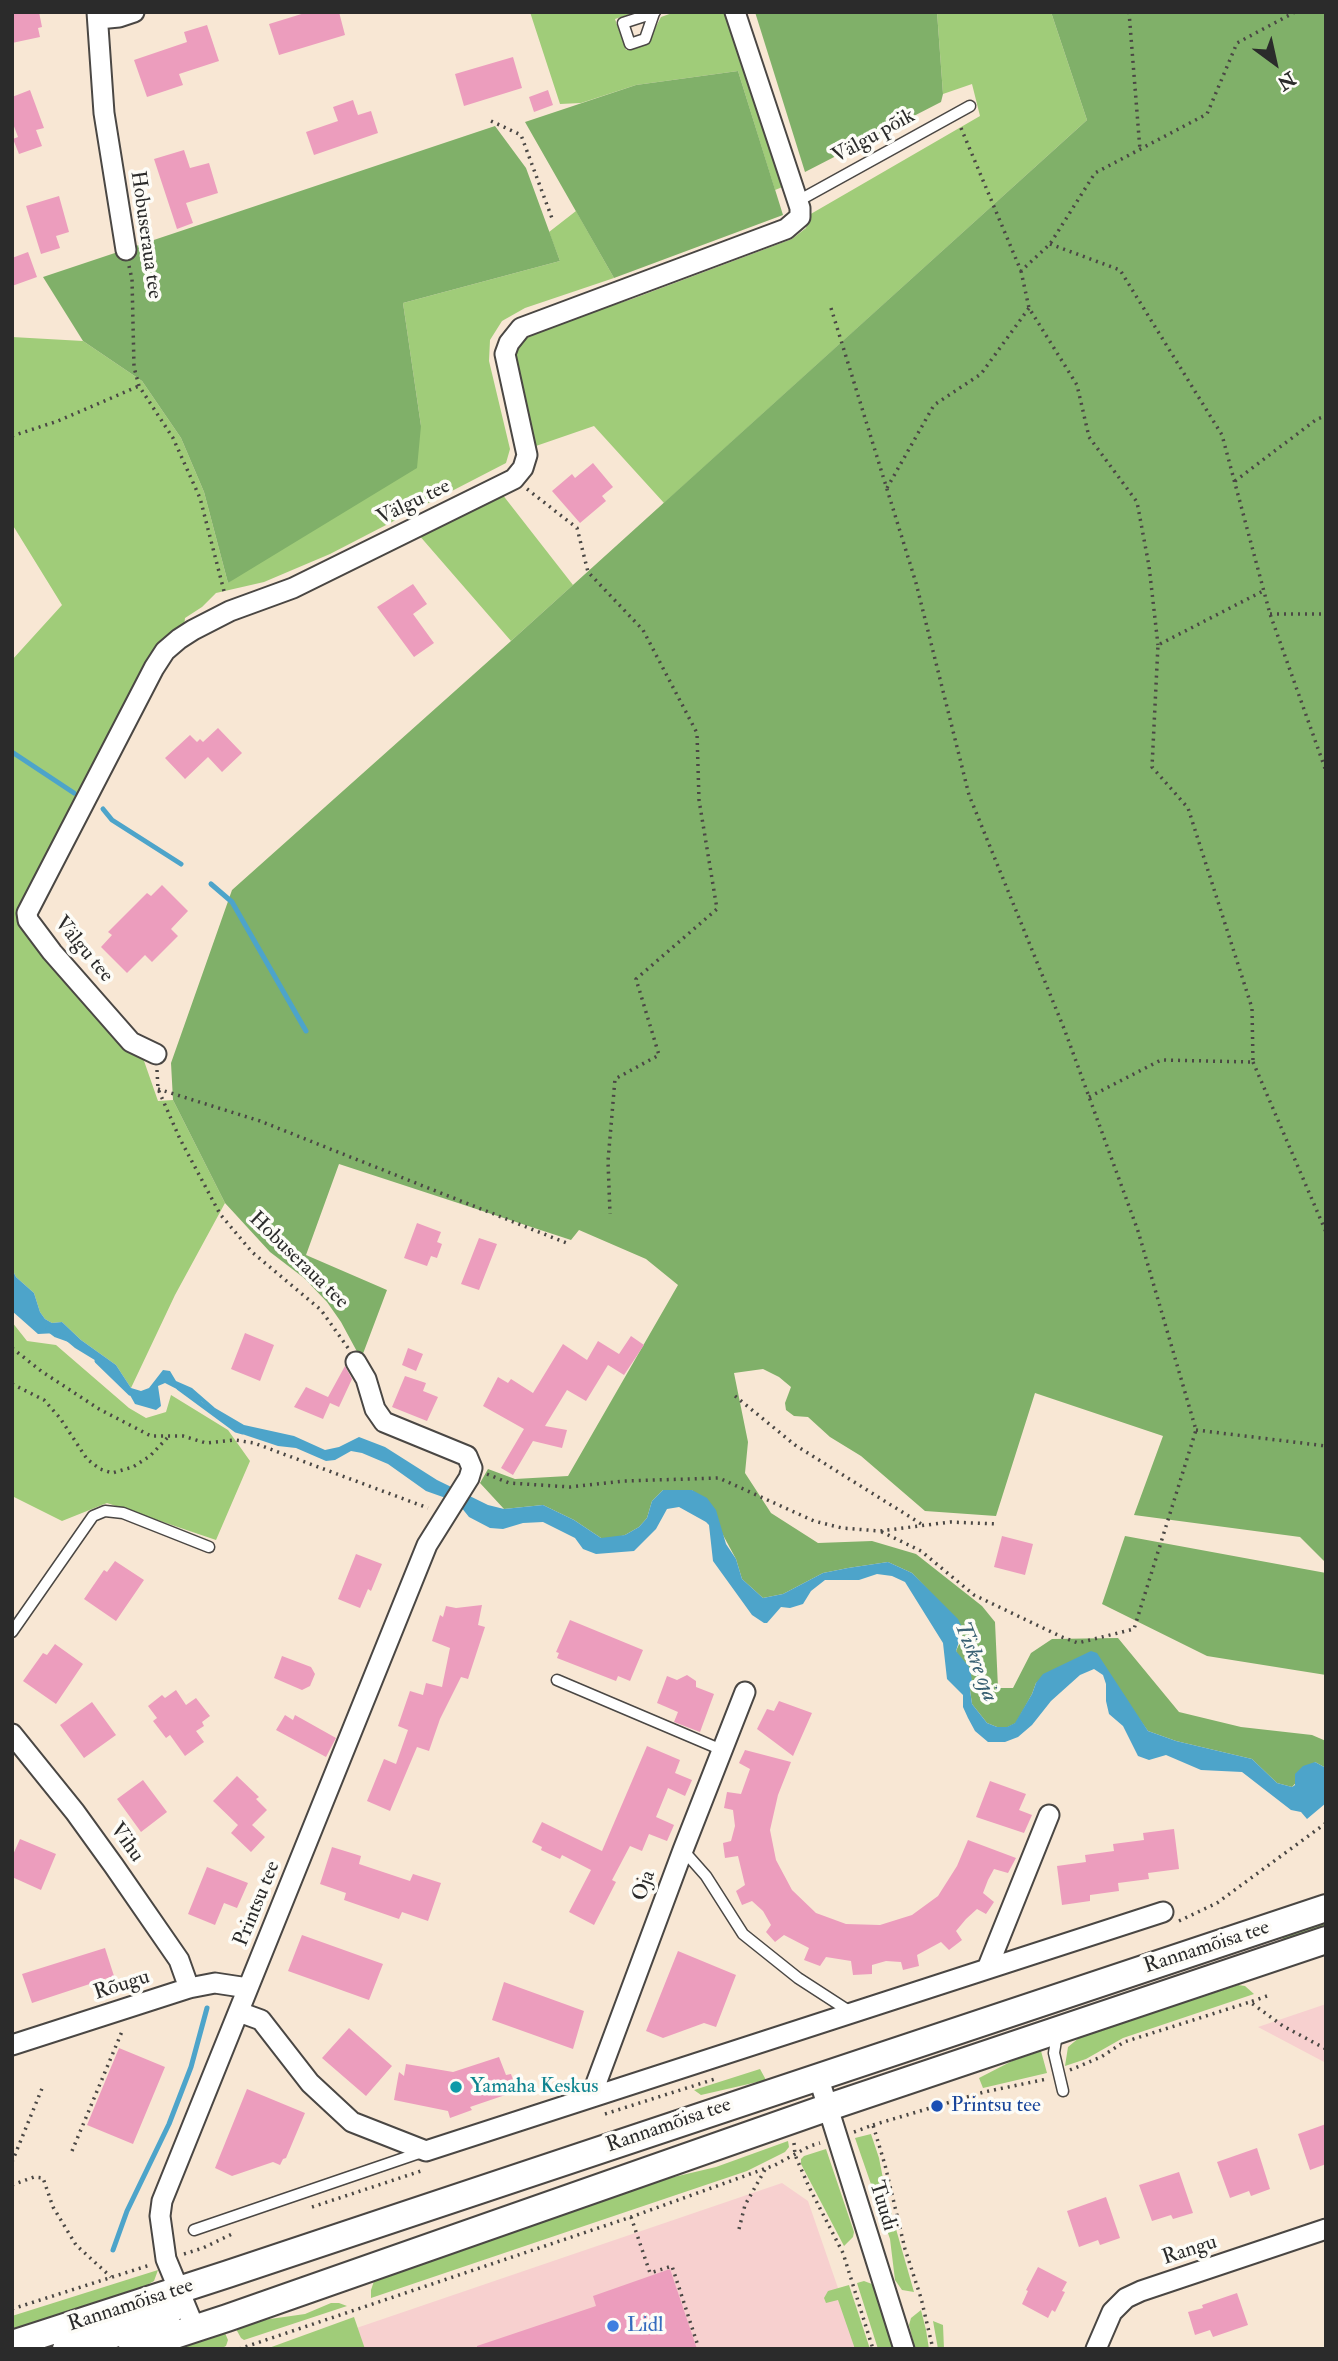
<!DOCTYPE html>
<html>
<head>
<meta charset="utf-8">
<style>
  body { margin:0 }
  #map { position:relative; width:1338px; height:2361px; overflow:hidden; background:#f8e7d4; font-family:"IM FELL Double Pica",serif }
  canvas { display:block }
  .frame { position:absolute; inset:0; border:14px solid #2b2b2b; pointer-events:none }
  .north { position:absolute; left:1240px; top:28px; width:70px; height:70px; -webkit-text-stroke:5px #fdfcf7; paint-order:stroke; rotate:147deg; font-size:19px; font-weight:700; line-height:28px; text-align:center; color:#2b2b2b }
  .north::after { content:''; display:block; margin:auto; width:24px; height:32px; background:#2b2b2b; clip-path:polygon(50% 0,100% 100%,50% 72%,0 100%) }
</style>
</head>
<body>
<div id="map">
<canvas width="1338" height="2361"></canvas>
<div class="frame"></div>
<div class="north">N</div>
</div>
<script>
const g = document.querySelector('canvas').getContext('2d');
g.lineJoin = 'round';
function fillPath(path, color) {
  g.fillStyle = color;
  g.fill(path, 'evenodd');
}
function poly(rows) {
  const path = new Path2D();
  for (const r of rows) {
    path.moveTo(r[0], r[1]);
    for (let i = 2; i < r.length; i += 2) path.lineTo(r[i], r[i + 1]);
  }
  return path;
}
function strokePath(path, color, width, dash) {
  g.strokeStyle = color;
  g.lineWidth = width;
  g.lineCap = dash ? 'butt' : 'round';
  g.setLineDash(dash || []);
  g.stroke(path);
}
function write(font, color, halo, rows, align = 'center') {
  g.font = font + ' "IM FELL Double Pica",serif';
  g.lineWidth = 7;
  g.setLineDash([]);
  g.textBaseline = 'middle';
  g.strokeStyle = halo;
  g.fillStyle = color;
  for (const [text, x, y, turn = 0] of rows) {
    g.save();
    g.translate(x, y);
    g.rotate((+turn || 0) * Math.PI / 180);
    g.textAlign = isNaN(turn) ? turn : align;
    if (halo) g.strokeText(text, 0, 0);
    g.fillText(text, 0, 0);
    g.restore();
  }
}
fillPath(poly([
  [1326,2004,1326,2063,1258,2027],
  [782,2183,808,2201,859,2349,327,2349,333,2336]
]), '#f7d0cf');
fillPath(poly([
  [530,12,637,12,615,19,626,50,648,42,661,17,675,12,726,12,785,186,775,190,738,71,636,85,581,103,560,104],
  [937,12,1051,12,1087,120,664,503,594,426,533,447,515,372,515,354,521,339,534,331,632,299,792,239,806,228,809,215,980,116,972,84,943,94],
  [576,211,614,278,525,308,502,321,490,340,489,361,510,449,506,463,330,554,264,582,216,593,202,607,185,618,184,627,25,901,143,1058,158,1101,173,1100,225,1203,175,1295,131,1388,116,1365,81,1340,62,1322,52,1323,45,1319,40,1312,34,1293,16,1277,12,1269,12,660,62,605,12,524,12,337,83,341,142,381,181,438,204,492,228,583,421,426,403,303,560,261,549,232],
  [502,494,573,585,511,641,418,534],
  [12,1322,27,1341,56,1345,129,1408,146,1418,166,1412,171,1395,228,1430,250,1461,216,1540,107,1503,62,1521,12,1496],
  [1326,1920,1326,1928,1284,1942,1281,1935],
  [1238,1985,1245,1986,1254,1994,1123,2038,1086,2059,1065,2066,1068,2047,1080,2037],
  [1041,2051,1047,2073,983,2088,979,2078,1014,2060],
  [760,2069,766,2080,701,2095,694,2090],
  [871,2134,879,2158,886,2194,914,2292,902,2290,895,2280,890,2239,855,2138],
  [788,2141,789,2147,785,2152,747,2171,371,2298,371,2290,374,2281,379,2278,636,2186,716,2167],
  [826,2149,854,2232,853,2237,844,2246,801,2164,801,2159,804,2156],
  [158,2270,154,2281,142,2288,12,2330,12,2316],
  [864,2281,872,2284,877,2292,895,2349,878,2349,857,2283],
  [849,2285,870,2349,855,2349,838,2300,826,2303,824,2298,828,2291],
  [331,2303,339,2303,347,2306,244,2340,241,2338,236,2329,263,2320,305,2314],
  [921,2310,926,2330,929,2349,915,2349,909,2325,911,2318],
  [354,2317,365,2349,266,2349],
  [933,2321,943,2325,944,2349,938,2349],
  [225,2333,228,2340,226,2346,220,2349,174,2349]
]), '#a0cc79');
fillPath(poly([
  [755,12,937,12,943,94,941,102,805,172],
  [1051,12,1326,12,1326,1563,1300,1537,1134,1515,1163,1436,1035,1393,996,1516,925,1511,861,1456,830,1437,808,1417,794,1416,786,1410,785,1403,791,1387,779,1377,763,1369,734,1373,748,1442,745,1473,771,1513,818,1543,872,1541,916,1554,982,1606,995,1622,998,1688,1013,1688,1031,1653,1052,1639,1118,1638,1179,1712,1241,1727,1312,1735,1326,1741,1326,1768,1315,1762,1292,1787,1277,1783,1252,1759,1176,1741,1148,1731,1091,1652,1036,1683,1032,1694,1016,1723,1008,1727,997,1727,987,1723,972,1704,970,1690,972,1681,956,1651,961,1640,933,1595,912,1573,888,1562,848,1568,823,1573,783,1594,763,1598,742,1579,736,1559,723,1535,692,1490,663,1490,652,1501,647,1518,639,1527,625,1535,611,1539,601,1538,574,1520,543,1505,504,1509,480,1483,488,1469,515,1479,568,1476,678,1285,646,1259,579,1230,571,1240,339,1164,306,1255,387,1290,361,1359,341,1322,327,1302,304,1278,270,1252,225,1203,173,1100,171,1063,232,890,511,641,1087,120],
  [738,71,783,215,614,278,525,122,636,85],
  [495,126,526,168,560,261,403,303,421,426,417,468,228,583,204,492,181,438,142,381,83,341,43,277],
  [1125,1536,1326,1573,1326,1675,1207,1656,1102,1604]
]), '#80b069');
fillPath(poly([
  [12,1269,16,1277,34,1293,40,1312,45,1319,52,1323,62,1322,81,1340,116,1365,131,1388,141,1391,149,1388,163,1370,170,1371,176,1381,192,1388,215,1408,244,1425,294,1436,325,1450,339,1447,359,1437,385,1447,437,1480,488,1505,504,1509,543,1505,574,1520,601,1538,625,1535,639,1527,647,1518,652,1501,663,1490,692,1490,707,1498,716,1510,726,1544,736,1559,742,1579,763,1598,783,1594,823,1573,848,1568,888,1562,912,1573,958,1619,963,1629,956,1651,970,1668,972,1681,970,1690,972,1704,987,1723,997,1727,1007,1727,1015,1723,1032,1694,1036,1683,1043,1674,1091,1651,1097,1653,1148,1731,1176,1741,1252,1759,1277,1783,1292,1787,1295,1785,1295,1774,1303,1766,1315,1762,1326,1768,1326,1803,1307,1819,1301,1812,1291,1810,1242,1772,1201,1770,1166,1755,1149,1760,1138,1756,1123,1726,1109,1714,1106,1701,1106,1684,1103,1675,1094,1669,1080,1675,1051,1701,1032,1725,1018,1737,1005,1742,988,1742,975,1731,968,1718,963,1707,963,1695,947,1679,943,1643,905,1582,892,1576,877,1574,859,1580,825,1580,811,1591,803,1604,790,1608,781,1607,767,1623,764,1623,752,1615,713,1561,709,1525,706,1522,679,1507,667,1509,656,1529,634,1551,596,1554,583,1549,575,1538,543,1522,523,1523,503,1529,490,1528,469,1517,457,1502,426,1491,388,1464,362,1453,351,1451,335,1460,326,1461,296,1448,278,1446,245,1435,234,1429,202,1402,165,1383,158,1386,161,1406,156,1410,135,1404,126,1388,98,1362,75,1348,57,1333,38,1334,12,1311]
]), '#4da4ca');
strokePath(poly([
  [12,752,74,793],
  [103,809,112,820,181,864],
  [211,884,232,902,306,1031],
  [48,1329,56,1335,70,1340],
  [97,1361,130,1393],
  [179,1388,236,1430,243,1432],
  [113,2250,127,2211,169,2124,191,2067,207,2008]
]), '#4da4ca', 5);
fillPath(poly([
  [12,12,39,12,42,27,38,28,40,37,12,43],
  [308,12,339,12,345,35,279,55,269,24],
  [207,25,219,61,179,74,183,85,147,97,134,60,187,42,184,32],
  [513,57,522,88,464,106,455,74],
  [30,90,44,128,36,130,42,146,19,154,13,139,18,137,12,121,12,97],
  [548,90,553,105,534,112,529,97],
  [353,100,358,115,371,111,378,133,314,155,306,132,338,121,333,107],
  [184,150,190,168,209,163,218,193,186,203,193,223,177,229,154,159],
  [59,196,69,232,56,236,60,248,41,254,26,206],
  [28,252,37,277,12,286,12,258],
  [593,463,613,487,602,496,606,501,580,523,552,491,572,474,575,478],
  [413,584,427,604,413,614,434,643,414,657,377,607],
  [218,728,242,753,222,772,208,757,185,779,165,758,190,735,197,742,200,739,203,742],
  [162,885,188,911,171,929,178,936,152,962,145,955,127,973,101,947,112,935,108,932,147,893,151,896],
  [417,1223,441,1232,437,1242,442,1244,437,1258,431,1256,427,1266,404,1258],
  [479,1238,497,1244,479,1290,461,1284],
  [245,1333,274,1345,260,1381,231,1369],
  [631,1336,644,1345,624,1375,608,1365,586,1401,567,1390,545,1426,567,1430,562,1448,533,1441,513,1475,501,1468,524,1429,483,1406,498,1377,508,1383,511,1379,533,1393,563,1344,587,1360,598,1341,619,1354],
  [408,1348,423,1354,416,1371,402,1365],
  [345,1366,352,1379,339,1407,330,1403,323,1419,294,1407,306,1387,328,1397],
  [405,1376,426,1383,423,1391,438,1397,427,1421,392,1407],
  [1002,1536,1033,1544,1025,1575,994,1567],
  [356,1554,382,1564,371,1591,368,1589,360,1608,338,1599],
  [115,1561,144,1580,116,1621,84,1599,104,1570,107,1572],
  [482,1605,478,1625,485,1627,468,1679,461,1677,440,1719,429,1751,417,1747,390,1811,367,1801,384,1759,396,1764,408,1730,398,1726,410,1691,423,1695,426,1683,442,1687,450,1648,432,1641,440,1615,443,1617,446,1606,456,1608],
  [570,1620,643,1650,630,1681,618,1676,616,1681,557,1658,559,1653,556,1652],
  [55,1644,83,1664,56,1704,23,1681,43,1653,47,1655],
  [282,1656,311,1667,315,1674,310,1686,302,1690,274,1678],
  [687,1675,696,1681,696,1687,714,1694,700,1732,674,1722,678,1712,657,1703,667,1676,677,1680],
  [176,1690,186,1705,196,1698,210,1716,202,1722,204,1726,196,1731,204,1742,185,1756,170,1735,166,1738,153,1721,157,1718,148,1706,162,1695,165,1698],
  [779,1701,812,1713,793,1756,757,1729,767,1709,774,1711],
  [92,1702,116,1735,84,1758,60,1725],
  [285,1715,293,1720,295,1715,336,1738,326,1757,276,1730],
  [647,1746,680,1760,675,1773,692,1780,685,1796,668,1788,656,1817,674,1825,667,1841,649,1834,642,1851,630,1846,612,1880,616,1882,594,1925,569,1912,591,1870,562,1855,560,1859,541,1850,542,1847,532,1842,542,1822,602,1851],
  [745,1750,791,1762,778,1795,770,1830,776,1860,792,1890,816,1913,846,1924,880,1925,912,1915,938,1896,957,1866,968,1840,1016,1858,1008,1873,994,1869,988,1880,983,1893,994,1902,986,1914,977,1909,966,1919,956,1931,962,1940,949,1950,941,1942,917,1955,919,1966,903,1970,901,1962,886,1961,872,1965,872,1974,853,1975,851,1961,826,1957,820,1966,804,1960,809,1948,784,1935,775,1942,766,1932,771,1925,763,1911,752,1901,742,1905,736,1891,745,1885,738,1856,725,1858,723,1843,731,1841,735,1826,733,1810,724,1808,727,1792,741,1794,750,1769,739,1763],
  [237,1776,259,1797,256,1799,267,1810,252,1825,265,1837,251,1852,231,1833,238,1825,213,1801],
  [143,1780,167,1812,141,1832,117,1799],
  [990,1781,1026,1794,1019,1810,1032,1815,1024,1833,976,1817],
  [1174,1829,1179,1869,1148,1873,1149,1879,1118,1883,1119,1891,1090,1895,1090,1901,1062,1905,1057,1866,1086,1862,1085,1855,1114,1851,1113,1844,1144,1840,1143,1833],
  [20,1839,56,1854,41,1890,12,1877,12,1857],
  [332,1847,361,1856,359,1864,410,1881,413,1874,441,1883,428,1921,402,1912,399,1919,344,1900,346,1893,320,1884],
  [207,1867,248,1883,237,1908,224,1903,215,1925,188,1914],
  [302,1935,383,1964,369,2000,288,1971],
  [105,1948,114,1976,32,2003,22,1974],
  [678,1951,736,1975,716,2027,704,2023,663,2038,646,2031],
  [504,1982,584,2011,573,2049,492,2020],
  [349,2028,392,2066,366,2096,322,2058],
  [119,2048,165,2067,133,2144,87,2125],
  [499,2057,506,2075,511,2074,517,2091,470,2107,472,2110,450,2118,448,2111,394,2100,399,2072,404,2076,406,2064,453,2072],
  [247,2089,305,2113,286,2158,283,2159,280,2165,273,2162,232,2176,215,2168],
  [1326,2124,1326,2164,1310,2170,1298,2134],
  [1257,2148,1270,2189,1251,2196,1249,2191,1230,2198,1217,2162],
  [1179,2172,1193,2213,1173,2219,1171,2215,1152,2221,1139,2185],
  [1106,2197,1120,2238,1100,2245,1098,2240,1079,2247,1067,2211],
  [1038,2267,1067,2282,1062,2291,1065,2292,1055,2312,1052,2310,1048,2318,1022,2304,1028,2291,1026,2290],
  [670,2269,697,2349,477,2349,477,2346,596,2306,593,2296],
  [1237,2293,1248,2325,1213,2337,1210,2330,1195,2335,1188,2312,1203,2308,1202,2305]
]), '#ec9dbd');
const service = poly([
  [654,13,645,39,630,44,623,23,654,13,655,12],
  [798,201,970,106],
  [12,1632,93,1516,105,1511,123,1513,209,1547],
  [557,1680,722,1750],
  [683,1850,706,1876,743,1934,798,1978,852,2013],
  [1057,2034,1054,2053,1063,2091],
  [194,2230,422,2152]
]);
const minor = poly([
  [97,12,104,113,126,250],
  [98,19,119,17,134,12],
  [156,1054,131,1042,52,952,28,920,27,913,154,668,165,651,179,639,193,630,230,611,293,588,514,479,523,468,527,455,505,354,509,343,521,328,786,229,800,217,800,208,735,12],
  [12,1734,75,1812,114,1866,179,1960,189,1988],
  [987,1969,1049,1815],
  [239,2012,261,2020,310,2083,352,2122,426,2151,1163,1912],
  [12,2045,189,1988,215,1983,248,1988],
  [818,2076,904,2349],
  [591,2097,683,1850,745,1692],
  [195,2329,166,2259,160,2216,162,2201,427,1545,469,1478,472,1468,467,1456,384,1422,375,1409,366,1379,356,1362],
  [1096,2349,1112,2312,1126,2298,1141,2291,1326,2229]
]);
const secondary = poly([
  [12,2344,228,2274,1326,1908],
  [66,2349,156,2321,165,2316,174,2306,178,2290],
  [132,2349,227,2318,829,2107,1326,1940]
]);
strokePath(service, '#4a4744', 13);
strokePath(minor, '#4a4744', 23);
strokePath(secondary, '#4a4744', 30);
strokePath(poly([
  [1129,12,1140,150],
  [491,121,521,135,553,221],
  [961,128,1021,271,1050,244,1095,173,1207,114,1237,43,1295,12],
  [1050,244,1120,270,1222,435,1270,614,1326,771],
  [129,266,132,279,134,367,139,386,173,438,200,498,225,595],
  [1021,271,1029,308,1077,385,1089,437,1137,502,1149,566,1158,645],
  [831,308,916,583,969,795,1065,1031,1138,1231,1196,1430,1134,1629,1078,1643,1062,1637,974,1595,921,1551,880,1531],
  [12,436,58,421,139,386],
  [1235,481,1317,419,1326,416],
  [887,488,934,405,981,374,1029,308],
  [527,489,577,528,588,572,643,630,697,733,699,800,717,909,636,979,659,1055,615,1079,608,1161,610,1214],
  [1270,614,1326,614],
  [1253,1062,1326,1232],
  [157,1070,158,1089,180,1139,220,1214,252,1252,321,1310,348,1348],
  [158,1089,260,1121,569,1244],
  [1089,1097,1161,1060,1253,1062,1252,1008,1188,808,1152,767,1158,645,1265,590],
  [12,1348,41,1371,99,1409,151,1436,183,1436,206,1443,235,1440,254,1443,428,1508],
  [12,1384,44,1400,60,1418,87,1459,100,1469,112,1473,133,1467,150,1456,169,1436],
  [735,1396,795,1445,923,1525],
  [1196,1430,1326,1446],
  [487,1474,509,1483,570,1487,624,1481,719,1478,814,1521,842,1528,880,1531,950,1522,997,1524],
  [1179,1921,1217,1903,1326,1823],
  [1267,1996,1250,2002,1283,2026,1326,2049],
  [1070,2070,1101,2057,1124,2042,1250,2002],
  [605,2114,715,2079],
  [873,2125,984,2092,1047,2079],
  [854,2132,873,2125,885,2165,905,2249,921,2298,933,2349],
  [794,2143,795,2155,809,2187,843,2253,873,2349],
  [72,2151,123,2029],
  [12,2162,43,2086],
  [12,2185,34,2177,43,2178,53,2207,76,2245,111,2277],
  [312,2207,424,2170],
  [631,2217,650,2273,672,2266,699,2349],
  [739,2229,745,2205,766,2168],
  [184,2254,203,2248,232,2234],
  [12,2309,150,2265],
  [239,2349,631,2217,775,2165,810,2146,820,2143]
]), '#4a4744', 3.5, [2, 5]);
strokePath(service, '#fff', 10);
strokePath(minor, '#fff', 19);
strokePath(secondary, '#fff', 26);
for (const [x, y, r, color] of [
  [456,2087,7,"#0f9aa8"],
  [937,2106,7,"#1a4fb4"],
  [613,2326,7,"#3f7fe0"]
]) {
  const dot = new Path2D();
  dot.arc(x, y, r, 0, 2 * Math.PI);
  g.fillStyle = color;
  g.fill(dot);
  strokePath(dot, '#fdfcf7', 2.5);
}
write('21px', '#2b2b2b', '#fdfcf7', [
  ["Välgu põik",874,137,-29],
  ["Hobuseraua tee",145,235,82],
  ["Välgu tee",414,503,-26],
  ["Välgu tee",83,950,50],
  ["Hobuseraua tee",298,1261,44],
  ["Vihu",126,1843,54],
  ["Oja",645,1886,-70],
  ["Printsu tee",258,1904,-68],
  ["Rannamõisa tee",1207,1948,-18],
  ["Rõugu",122,1986,-18],
  ["Rannamõisa tee",669,2126,-19],
  ["Tuudi",882,2206,73],
  ["Rangu",1190,2251,-18],
  ["Rannamõisa tee",131,2306,-18]
]);
write('21px', '#0d838f', '#fdfcf7', [
  ["Yamaha Keskus",470,2087]
], 'left');
write('21px', '#164399', '#fdfcf7', [
  ["Printsu tee",951,2106]
], 'left');
write('21px', '#366cbe', '#fdfcf7', [
  ["Lidl",627,2326]
], 'left');
write('italic 23px', '#3a6173', '#fdfcf7', [
  ["Tiskre oja",975,1662,69]
]);
</script>
</body>
</html>
